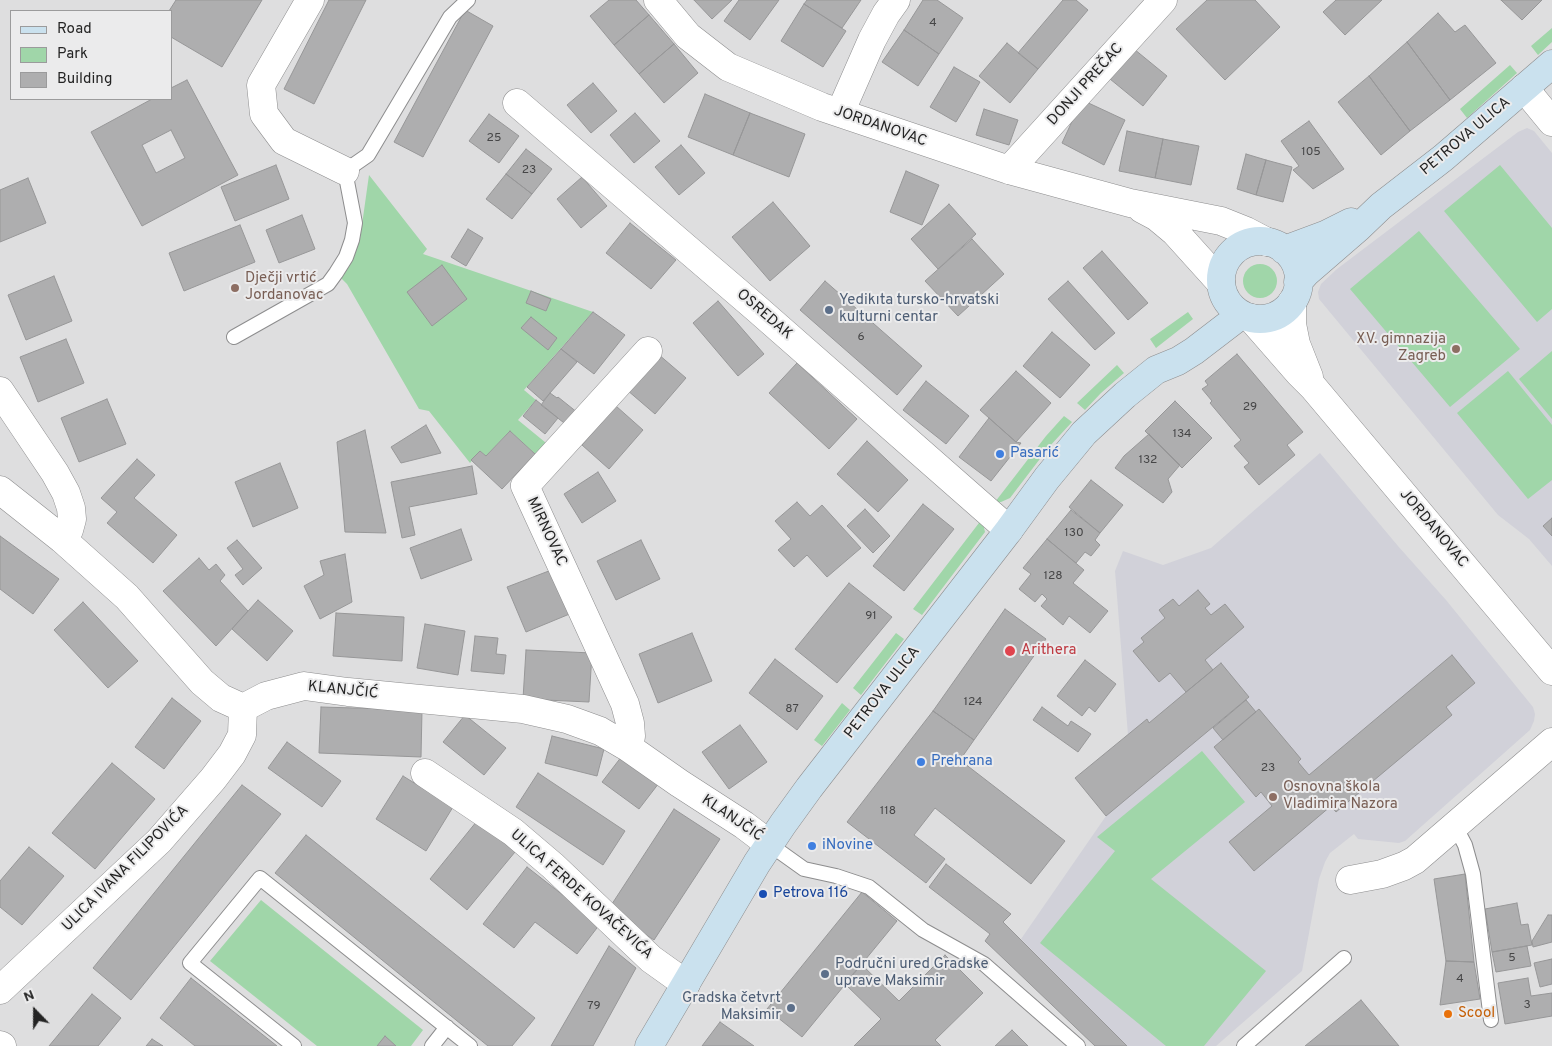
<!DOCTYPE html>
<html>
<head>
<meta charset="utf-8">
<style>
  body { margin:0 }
  #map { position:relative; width:1552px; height:1046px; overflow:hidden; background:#dededf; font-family:Overpass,sans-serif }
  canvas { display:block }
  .legend { position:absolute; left:10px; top:10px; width:162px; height:90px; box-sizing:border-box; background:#ebebec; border:1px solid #9b9b9c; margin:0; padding:6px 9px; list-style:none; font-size:15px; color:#242424 }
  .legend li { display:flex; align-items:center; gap:10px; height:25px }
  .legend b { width:25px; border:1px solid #9b9b9c }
  .north { position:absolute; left:10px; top:986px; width:50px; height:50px; -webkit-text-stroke:4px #ebebec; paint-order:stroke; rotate:338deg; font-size:14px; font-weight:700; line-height:20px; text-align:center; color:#242424 }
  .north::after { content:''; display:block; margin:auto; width:18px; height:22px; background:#242424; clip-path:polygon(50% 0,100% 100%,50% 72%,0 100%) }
</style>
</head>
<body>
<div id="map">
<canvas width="1552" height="1046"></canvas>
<ul class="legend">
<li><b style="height:6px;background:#cae1ee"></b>Road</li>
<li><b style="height:14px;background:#a0d6a9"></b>Park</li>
<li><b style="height:14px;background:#aeaeaf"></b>Building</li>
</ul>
<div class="north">N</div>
</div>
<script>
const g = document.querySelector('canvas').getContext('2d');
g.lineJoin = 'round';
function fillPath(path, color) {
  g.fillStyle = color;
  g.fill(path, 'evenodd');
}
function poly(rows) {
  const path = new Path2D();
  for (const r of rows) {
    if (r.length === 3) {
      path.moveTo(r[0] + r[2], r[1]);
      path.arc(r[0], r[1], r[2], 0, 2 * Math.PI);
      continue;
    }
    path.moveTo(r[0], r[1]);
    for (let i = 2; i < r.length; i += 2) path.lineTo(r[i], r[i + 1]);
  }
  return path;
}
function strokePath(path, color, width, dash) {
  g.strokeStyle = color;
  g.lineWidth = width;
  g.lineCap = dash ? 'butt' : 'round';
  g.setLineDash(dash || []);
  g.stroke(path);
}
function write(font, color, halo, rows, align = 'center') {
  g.font = font + ' Overpass,sans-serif';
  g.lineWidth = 4;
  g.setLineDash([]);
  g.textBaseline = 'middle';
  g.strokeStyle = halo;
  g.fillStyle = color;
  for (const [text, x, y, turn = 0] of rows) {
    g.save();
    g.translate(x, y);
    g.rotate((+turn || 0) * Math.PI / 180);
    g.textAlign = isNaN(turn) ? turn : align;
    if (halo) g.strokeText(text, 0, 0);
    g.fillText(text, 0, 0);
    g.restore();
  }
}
fillPath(poly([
  [1527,128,1534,131,1552,153,1552,566,1529,539,1498,515,1319,299,1318,292,1321,284,1337,269,1518,132],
  [1320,453,1398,546,1446,600,1533,707,1535,714,1534,721,1530,730,1405,841,1399,843,1358,839,1354,834,1330,853,1325,862,1319,879,1302,971,1216,1046,1127,1046,1021,939,1106,816,1075,778,1128,735,1115,571,1123,551,1163,565,1211,548]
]), '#d1d1d9');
fillPath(poly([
  [1552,28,1552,42,1538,55,1531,46],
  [1510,65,1517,73,1467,118,1460,109],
  [1500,165,1552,228,1552,309,1537,322,1444,211],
  [369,175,427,249,423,254,593,312,524,390,536,400,518,420,551,447,541,458,535,454,510,431,486,456,480,451,470,463,429,411,419,409,347,284,341,278,350,263,360,239],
  [1419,231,1520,349,1450,407,1350,289],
  [1260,281,17],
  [1188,312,1193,319,1156,348,1150,339],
  [1552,351,1552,419,1519,379],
  [1117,365,1124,373,1101,393,1085,410,1077,403],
  [1508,371,1552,425,1552,480,1528,499,1457,413],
  [1064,416,1072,422,1049,447,1010,498,1001,502,995,502,1046,436],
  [982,519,985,532,922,615,913,609],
  [896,633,904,639,861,695,853,688],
  [842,703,850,710,822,746,814,740],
  [1202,751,1245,802,1151,879,1266,971,1204,1046,1166,1046,1040,943,1115,851,1097,837],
  [261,900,423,1030,411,1046,317,1046,210,961]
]), '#a0d6a9');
const building = poly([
  [176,0,262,0,222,67,171,37,171,11,169,11,176,0],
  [329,0,366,0,314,104,284,89,329,0],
  [609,0,636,0,649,15,614,45,590,16,609,0],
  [694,0,732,0,712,19,694,0],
  [739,0,779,0,750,40,724,21,739,0],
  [807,0,861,0,842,28,804,4,807,0],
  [923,0,937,0,963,18,939,54,904,30,923,0],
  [1063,0,1076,0,1088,10,1038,69,1018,53,1063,0],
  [1207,0,1255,0,1280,27,1225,80,1176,29,1207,0],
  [1336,0,1382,0,1345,35,1323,12,1336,0],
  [1501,0,1542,0,1522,20,1501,0],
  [804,4,846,31,823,67,781,41,804,4],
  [465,10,493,26,423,157,394,142,465,10],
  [1438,13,1455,32,1465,25,1496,63,1450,100,1407,42,1438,13],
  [649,15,674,44,639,74,614,45,649,15],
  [904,30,939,54,918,86,882,62,904,30],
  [1407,42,1450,100,1410,131,1369,76,1407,42],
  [1007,43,1038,69,1010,103,979,76,1007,43],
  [674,44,698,73,664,103,639,74,674,44],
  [1134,49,1167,76,1143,106,1110,79,1134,49],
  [954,67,980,82,956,122,930,107,954,67],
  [1369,76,1410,131,1381,155,1338,102,1369,76],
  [187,80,238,175,142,226,91,132,152,99,171,99,171,88,187,80],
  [171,130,185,158,156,173,142,145,171,130],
  [593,83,617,111,591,133,567,105,593,83],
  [705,94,750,113,733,155,688,137,705,94],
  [1082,100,1125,120,1104,165,1062,143,1082,100],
  [984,109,1018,120,1009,145,976,135,984,109],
  [635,113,660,141,634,163,610,135,635,113],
  [750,113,805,134,789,177,733,155,750,113],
  [489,114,519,136,499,163,469,141,489,114],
  [1309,121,1344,169,1313,189,1293,170,1299,166,1281,141,1309,121],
  [1127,131,1163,139,1155,178,1119,171,1127,131],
  [1163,139,1199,146,1191,185,1155,178,1163,139],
  [681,145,705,173,679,195,655,167,681,145],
  [526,149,552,169,532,194,506,174,526,149],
  [1246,154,1266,160,1256,195,1237,189,1246,154],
  [1266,160,1292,167,1283,202,1256,195,1266,160],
  [276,165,289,199,235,221,221,187,276,165],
  [906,171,939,185,922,225,890,212,906,171],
  [506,174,532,194,512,219,486,199,506,174],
  [582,177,607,206,581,228,557,199,582,177],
  [28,178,46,223,0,242,0,190,28,178],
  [773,202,810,246,770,281,732,237,773,202],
  [949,204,976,234,938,269,911,239,949,204],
  [302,215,315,249,279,263,266,230,302,215],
  [630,223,676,260,651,289,606,253,630,223],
  [240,225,255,262,184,291,169,253,240,225],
  [468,229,483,238,466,266,451,257,468,229],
  [972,239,1004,274,958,316,925,281,972,239],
  [1102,251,1148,303,1128,320,1083,268,1102,251],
  [442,265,467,299,432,326,407,292,442,265],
  [54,276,72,321,26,340,8,295,54,276],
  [825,281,922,366,897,395,800,310,825,281],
  [1068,281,1115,333,1095,350,1048,299,1068,281],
  [531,291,551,299,546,311,526,303,531,291],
  [718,301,764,354,738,376,693,323,718,301],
  [593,312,625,335,594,374,561,349,593,312],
  [531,317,557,338,548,350,521,328,531,317],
  [1052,332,1090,365,1060,398,1023,366,1052,332],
  [66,339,84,383,38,402,20,357,66,339],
  [561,349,577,362,543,401,527,387,561,349],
  [658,354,686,378,655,414,627,390,658,354],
  [1237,354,1303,432,1287,445,1295,455,1259,485,1244,467,1249,463,1234,446,1241,440,1210,403,1212,401,1202,389,1208,385,1205,381,1237,354],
  [797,363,857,419,829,449,769,393,797,363],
  [1016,371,1051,403,1016,442,980,410,1016,371],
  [926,381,969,416,946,444,903,410,926,381],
  [550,393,557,398,558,397,578,413,568,426,541,405,550,393],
  [107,399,126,444,79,462,61,418,107,399],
  [536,400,558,418,545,434,523,416,536,400],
  [1175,401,1212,438,1182,468,1145,431,1175,401],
  [616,406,643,430,609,469,582,445,616,406],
  [989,418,1016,442,1021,443,991,481,959,457,989,418],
  [426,425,441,453,401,463,391,447,426,425],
  [365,430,386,533,345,532,337,442,365,430],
  [510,431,535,454,502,489,471,460,480,451,486,456,510,431],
  [1149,434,1180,465,1168,479,1172,492,1163,503,1115,468,1124,456,1149,434],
  [867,441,908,480,878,512,837,474,867,441],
  [137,459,155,475,134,498,177,535,153,563,107,523,117,512,101,498,137,459],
  [280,463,298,508,253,527,235,482,280,463],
  [472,466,477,494,409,507,415,535,402,538,391,482,472,466],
  [598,472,616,501,582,523,564,494,598,472],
  [1091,480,1123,505,1100,533,1069,507,1091,480],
  [797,502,810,516,822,505,861,548,827,577,807,555,794,567,778,550,791,539,775,521,797,502],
  [923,504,954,529,904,591,873,566,923,504],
  [865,509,890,536,873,553,847,526,865,509],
  [1071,510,1100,533,1095,540,1100,545,1091,556,1085,552,1076,563,1047,539,1071,510],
  [1552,518,1552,536,1543,526,1552,518],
  [461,529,472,560,421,579,410,548,461,529],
  [0,536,59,579,33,614,0,589,0,536],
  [1047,539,1084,570,1073,583,1108,611,1090,633,1069,616,1063,625,1041,606,1047,599,1042,594,1035,602,1019,589,1031,574,1023,568,1047,539],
  [237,540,262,568,243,585,235,575,243,569,227,548,237,540],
  [641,540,660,579,616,600,597,561,641,540],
  [345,554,352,602,320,619,304,586,324,575,320,561,345,554],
  [199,558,209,570,216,564,225,575,220,581,248,611,216,646,163,591,199,558],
  [554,569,572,613,526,632,507,587,554,569],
  [849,583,892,617,837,683,795,649,849,583],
  [1198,590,1210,604,1205,608,1211,615,1225,604,1244,627,1205,660,1213,670,1186,692,1170,673,1159,682,1133,651,1144,642,1141,638,1165,618,1159,610,1173,599,1179,606,1198,590],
  [258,600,293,631,267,661,232,629,258,600],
  [83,602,138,661,108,688,54,630,83,602],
  [1005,609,1046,639,974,740,933,711,1005,609],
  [336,613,404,617,402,661,333,656,336,613],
  [425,624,465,631,458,675,417,668,425,624],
  [692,633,712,681,658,703,639,654,692,633],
  [475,636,498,638,496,654,506,655,504,674,471,671,475,636],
  [526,650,592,653,589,702,523,699,526,650],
  [1452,655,1475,683,1446,707,1452,715,1336,812,1331,806,1254,871,1229,842,1272,806,1261,792,1256,797,1214,747,1259,709,1301,759,1298,762,1309,775,1452,655],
  [775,659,823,696,797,730,749,693,775,659],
  [1085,660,1116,684,1095,712,1089,707,1082,716,1057,696,1085,660],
  [1221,663,1249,697,1106,816,1075,778,1147,719,1149,723,1221,663],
  [172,698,201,721,164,769,135,747,172,698],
  [1246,700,1256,712,1223,740,1213,728,1246,700],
  [321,707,422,710,421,757,319,753,321,707],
  [1042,707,1068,726,1071,721,1091,734,1078,752,1033,720,1042,707],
  [933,711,974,740,960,760,1065,841,1031,884,935,808,914,835,945,859,926,883,847,822,933,711],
  [465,715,506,748,484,775,443,742,465,715],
  [740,725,767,762,729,789,702,752,740,725],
  [552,736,604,749,597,776,545,763,552,736],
  [287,742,341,781,322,807,268,768,287,742],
  [622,756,659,783,639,809,602,782,622,756],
  [112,763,155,799,95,869,52,833,112,763],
  [538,773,625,831,603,865,516,807,538,773],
  [403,776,453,807,426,851,376,819,403,776],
  [242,785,281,814,131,1000,93,968,242,785],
  [674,809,720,839,654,940,608,910,674,809],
  [477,821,515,852,467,910,430,879,477,821],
  [306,835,535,1018,512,1046,488,1046,275,873,306,835],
  [29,847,64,876,22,925,0,907,0,881,29,847],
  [946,864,1011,914,1003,922,1127,1046,1095,1046,985,941,990,934,929,887,946,864],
  [527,867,600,924,577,954,535,922,514,948,483,924,527,867],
  [1465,874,1474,962,1446,961,1434,879,1465,874],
  [862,892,897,921,802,1037,767,1009,862,892],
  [1517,903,1521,925,1528,924,1532,945,1492,952,1485,909,1517,903],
  [1548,915,1552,915,1552,942,1533,947,1532,941,1548,915],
  [609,946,636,968,593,1046,551,1046,609,946],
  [1527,946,1531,966,1496,972,1492,952,1527,946],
  [945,955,983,993,935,1040,941,1046,854,1046,881,1019,845,984,861,964,899,1001,945,955],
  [1552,959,1552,984,1540,987,1534,963,1552,959],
  [1446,961,1474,962,1480,999,1440,1005,1446,961],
  [191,978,277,1046,195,1046,160,1018,191,978],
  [1528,978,1531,996,1552,993,1552,1016,1505,1024,1498,983,1528,978],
  [92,994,121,1018,98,1046,49,1046,92,994],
  [1361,1000,1399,1046,1305,1046,1332,1024,1361,1000],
  [720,1022,754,1046,702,1046,720,1022],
  [1012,1030,1028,1046,995,1046,1012,1030],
  [385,1036,396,1046,377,1046,385,1036],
  [152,1039,163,1046,146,1046,152,1039]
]);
fillPath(building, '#aeaeaf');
strokePath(building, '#979798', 1);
const lane = poly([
  [234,337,328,284,336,273,346,257,352,240,355,223,345,171,368,155,450,17,468,0],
  [1455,826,1465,845,1473,874,1491,1020],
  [769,844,804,869,836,876,869,887,923,930,984,964,1078,1046],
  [294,1046,190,963,260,878,470,1046],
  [432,1046,447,1027],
  [1244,1046,1344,958]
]);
const street = poly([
  [310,0,261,85,264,114,284,141,345,171],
  [658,0,688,36,728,67,822,107,1009,170,1130,203,1221,221,1246,231,1267,242],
  [1524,88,1552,122],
  [517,103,756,308,1009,530],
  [840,113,872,40,886,14,896,0],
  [1009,170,1163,0],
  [1142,209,1157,217,1175,232,1221,283],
  [1292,302,1292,324,1296,344,1309,377],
  [1251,318,1299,373,1313,387,1552,671],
  [0,391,55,473,66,493,71,508,72,519,69,530,62,539],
  [0,490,62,539,127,597,202,682,221,698,243,708],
  [243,708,266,696,304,686,348,692,523,709,567,719,600,731,629,748,679,783,744,825,769,844],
  [629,748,631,736,630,723,625,704,525,486,648,351],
  [425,773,513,832,553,866,651,959,686,984],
  [1350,880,1382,874,1404,866,1415,860,1552,742],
  [0,990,159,841,213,779,232,754,242,735,243,708],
  [0,1045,2,1046]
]);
const secondary = poly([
  [1260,280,39],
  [1284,250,1327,234,1351,222],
  [1298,282,1306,273,1358,228,1381,206,1443,158,1552,64],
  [649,1046,757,863,783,824,809,788,1009,530,1047,478,1084,433,1125,395,1156,370,1178,361,1194,351,1241,315]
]);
strokePath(lane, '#8d8d8e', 16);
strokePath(street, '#8d8d8e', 29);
strokePath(secondary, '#8d8d8e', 29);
strokePath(lane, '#fff', 14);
strokePath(street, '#fff', 28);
strokePath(secondary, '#cae1ee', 28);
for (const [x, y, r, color] of [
  [235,288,5,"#8d6e63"],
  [829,310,5,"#5c6f8a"],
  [1456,349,5,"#8d6e63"],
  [1000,454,5,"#3f7fe0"],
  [1010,651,6,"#e0444e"],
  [921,762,5,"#3f7fe0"],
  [1273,797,5,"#8d6e63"],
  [812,846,5,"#3f7fe0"],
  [763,894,5,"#1a4fb4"],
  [825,974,5,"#5c6f8a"],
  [791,1008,5,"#5c6f8a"],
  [1448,1014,5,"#e8710a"]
]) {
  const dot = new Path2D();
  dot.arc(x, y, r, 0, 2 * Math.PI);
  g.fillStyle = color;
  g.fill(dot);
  strokePath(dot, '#ebebec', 2);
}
write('12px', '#464647', null, [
  ["4",933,24],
  ["25",494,139],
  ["105",1311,153],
  ["23",529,171],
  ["6",861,338],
  ["29",1250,408],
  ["134",1182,435],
  ["132",1148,461],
  ["130",1074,534],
  ["128",1053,577],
  ["91",871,617],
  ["124",973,703],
  ["87",792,710],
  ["23",1268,769],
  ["118",888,812],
  ["5",1512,959],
  ["4",1460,980],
  ["3",1527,1006],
  ["79",594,1007]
]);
write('15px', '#242424', '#ebebec', [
  ["DONJI PREČAC",1086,85,-48],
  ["JORDANOVAC",880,127,19],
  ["PETROVA ULICA",1466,137,-40],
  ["OSREDAK",764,315,41],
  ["JORDANOVAC",1433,529,50],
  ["MIRNOVAC",546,532,65],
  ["KLANJČIĆ",343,691,6],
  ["PETROVA ULICA",883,693,-52],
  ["KLANJČIĆ",732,819,34],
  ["ULICA IVANA FILIPOVIĆA",126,869,-45],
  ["ULICA FERDE KOVAČEVIĆA",581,895,42]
]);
write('15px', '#785e54', '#ebebec', [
  ["Dječji vrtić",245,279],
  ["Jordanovac",245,296],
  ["XV. gimnazija",1446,340,"right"],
  ["Zagreb",1446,357,"right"],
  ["Osnovna škola",1283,788],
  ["Vladimira Nazora",1283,805]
], 'left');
write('15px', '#4e5e75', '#ebebec', [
  ["Yedikıta tursko-hrvatski",839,301],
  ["kulturni centar",839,318],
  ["Područni ured Gradske",835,965],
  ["uprave Maksimir",835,982],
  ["Gradska četvrt",781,999,"right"],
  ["Maksimir",781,1016,"right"]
], 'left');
write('15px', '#366cbe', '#ebebec', [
  ["Pasarić",1010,454],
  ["Prehrana",931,762],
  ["iNovine",822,846]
], 'left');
write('15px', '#be3a42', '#ebebec', [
  ["Arithera",1021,651]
], 'left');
write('15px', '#164399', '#ebebec', [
  ["Petrova 116",773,894]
], 'left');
write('15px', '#c56008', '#ebebec', [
  ["Scool",1458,1014]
], 'left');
</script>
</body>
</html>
